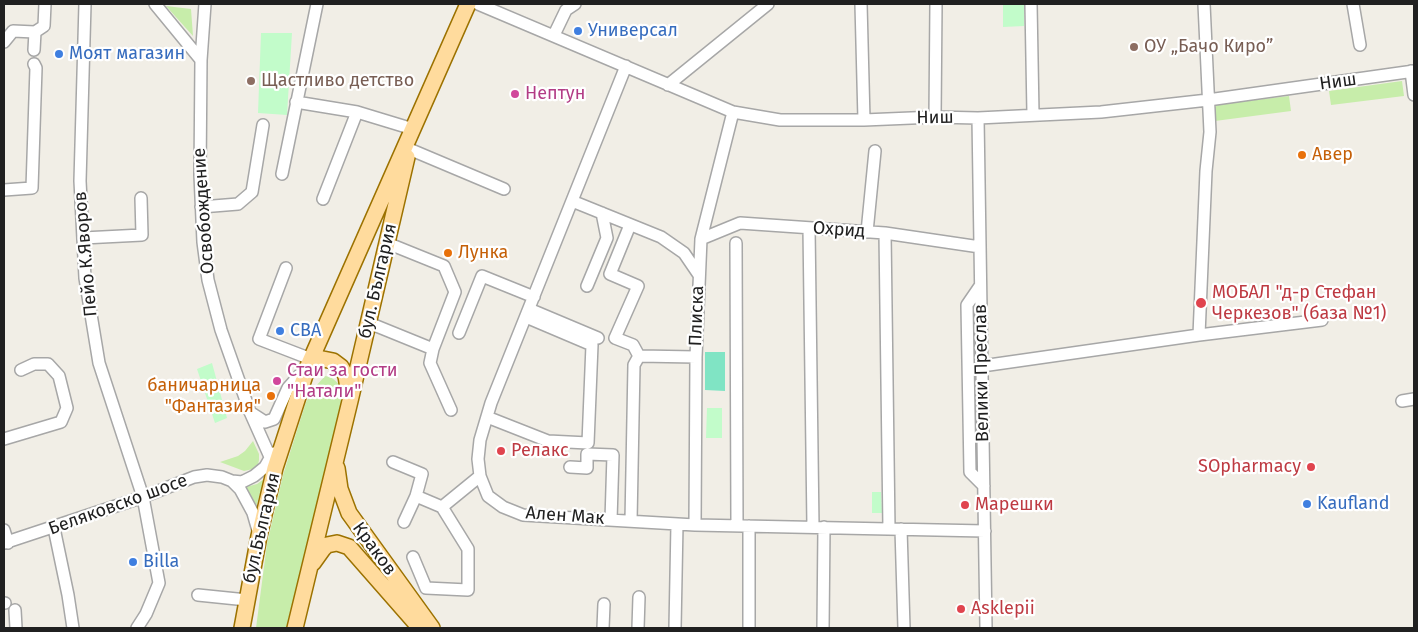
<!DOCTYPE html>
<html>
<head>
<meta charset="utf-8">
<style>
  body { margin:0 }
  #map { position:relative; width:1418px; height:632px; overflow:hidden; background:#f1eee6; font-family:"Fira Sans",sans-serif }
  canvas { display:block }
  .frame { position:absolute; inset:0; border:5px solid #202020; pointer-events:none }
</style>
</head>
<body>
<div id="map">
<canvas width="1418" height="632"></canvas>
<div class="frame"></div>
</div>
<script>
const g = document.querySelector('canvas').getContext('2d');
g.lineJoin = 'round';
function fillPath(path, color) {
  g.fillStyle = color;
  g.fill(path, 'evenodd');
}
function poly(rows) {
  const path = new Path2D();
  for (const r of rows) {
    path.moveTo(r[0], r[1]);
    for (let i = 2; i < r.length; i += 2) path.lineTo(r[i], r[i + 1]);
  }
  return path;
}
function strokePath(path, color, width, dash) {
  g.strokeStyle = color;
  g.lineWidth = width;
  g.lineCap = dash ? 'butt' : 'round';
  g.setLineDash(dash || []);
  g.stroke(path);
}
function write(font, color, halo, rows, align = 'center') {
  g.font = font + ' "Fira Sans",sans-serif';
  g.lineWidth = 4.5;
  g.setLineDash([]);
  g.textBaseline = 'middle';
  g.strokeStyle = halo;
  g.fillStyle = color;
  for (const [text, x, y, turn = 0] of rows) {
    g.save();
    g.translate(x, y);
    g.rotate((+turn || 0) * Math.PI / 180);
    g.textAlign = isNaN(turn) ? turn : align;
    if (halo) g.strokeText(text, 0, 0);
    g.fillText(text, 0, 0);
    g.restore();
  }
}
fillPath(poly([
  [166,6,191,9,193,36],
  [1402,81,1404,96,1331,105,1329,91],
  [1289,96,1291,111,1215,121,1213,105],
  [325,376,331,377,340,385,344,400,286,628,256,628,267,544,283,475,306,402,315,387],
  [253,441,259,454,259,460,258,465,253,469,244,471,220,462,238,456,245,451],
  [264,479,256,507,242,488,257,484]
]), '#c7edaa');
fillPath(poly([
  [1003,4,1024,4,1024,26,1003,27],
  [261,33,292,33,287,115,258,113],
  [212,363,227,418,215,423,197,369],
  [707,408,722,408,722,438,706,438],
  [872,492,881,492,882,513,872,513]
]), '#c2fcca');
fillPath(poly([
  [705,352,725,352,725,391,705,390]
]), '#80e4c4');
const minor = poly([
  [85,4,80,181,85,278,99,363,143,497,159,583,146,614,137,628],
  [155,4,201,60],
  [205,4,201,60,200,175,203,242,208,280,221,330,250,412,275,468],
  [478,4,733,112,780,120,864,120,935,117,978,118,1101,112,1208,100,1414,71],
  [861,4,864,120],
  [1031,4,1033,114],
  [1353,4,1360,45],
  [554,35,566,10,575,4],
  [4,42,13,31,35,32,44,26,45,4],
  [34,50,35,32],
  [626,66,491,403,480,440,478,459,480,476,488,496,503,507,523,515,695,525,985,531],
  [1411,71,1414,95],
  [668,85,768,4],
  [296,102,357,112,413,129],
  [935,117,936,4],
  [978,118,986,628],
  [409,149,504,189],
  [282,174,317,4],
  [4,190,32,188,36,68,34,64],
  [323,199,357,112],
  [572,201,661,237,684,253,699,275],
  [201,207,238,204,252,192,263,125],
  [630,225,610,274,638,286,615,338,633,345,639,356,696,357],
  [809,228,813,527],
  [867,232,875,151],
  [885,233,889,529],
  [83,238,142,235,141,198],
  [701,239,740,223,885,233,980,247],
  [387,243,444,266,455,292,433,349,430,363,451,410],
  [736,243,737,525],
  [286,268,259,339,311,359],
  [587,286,607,238,602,213],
  [980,286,967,305,970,472,984,486],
  [529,309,598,338],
  [369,323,433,349],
  [459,333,482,276,534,297],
  [1199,335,1206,171,1210,132,1204,4],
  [982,366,1199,335,1322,320],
  [1402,401,1414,399],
  [251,413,265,422,274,419,288,388,305,369],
  [487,417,548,441,588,443,592,345,526,317],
  [4,439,61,422,67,408,59,376,48,364,34,364,21,370],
  [393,462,422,474,416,496],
  [570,467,587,468,587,454,613,455,611,520],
  [232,481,242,482,254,476,265,467,273,453],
  [631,521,634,365,639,356],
  [404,522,416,496,442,507,480,476],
  [695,525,696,357,701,239,733,112],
  [54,528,68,595,73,628],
  [901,529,904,628],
  [4,530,8,543],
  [4,543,143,497,194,477,207,475,222,477,232,481,240,489,253,513,259,534],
  [413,557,426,588,468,590,468,549,442,507],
  [198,595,247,600],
  [4,603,5,603],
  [15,610,16,628],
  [603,628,604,604],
  [638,628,639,597],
  [675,628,677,524],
  [749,628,749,526],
  [823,628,824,527]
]);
const major = poly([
  [308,366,315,361,323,359,333,361,341,367,346,376,349,394],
  [337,468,340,489,349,513,432,628],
  [313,563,323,549,327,545,337,543,349,547,420,628],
  [242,628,259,536,275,468,308,366,468,4],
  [295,628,350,401,407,157]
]);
strokePath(minor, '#a7a7a7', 14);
strokePath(major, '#9c7200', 18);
strokePath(minor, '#fff', 11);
strokePath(major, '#ffdb9d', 15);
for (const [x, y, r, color] of [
  [578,31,5,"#3f7fe0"],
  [1134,47,5,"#8d6e63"],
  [59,54,5,"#3f7fe0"],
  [251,81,5,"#8d6e63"],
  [515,94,5,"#d1479c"],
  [1302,155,5,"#e8710a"],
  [448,253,5,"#e8710a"],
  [1201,303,6,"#e0444e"],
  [280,331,5,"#3f7fe0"],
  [277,381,5,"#d1479c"],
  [271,396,5,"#e8710a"],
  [501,451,5,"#e0444e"],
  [1311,467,5,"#e0444e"],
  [1307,504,5,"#3f7fe0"],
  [965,505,5,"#e0444e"],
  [133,562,5,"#3f7fe0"],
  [961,609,5,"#e0444e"]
]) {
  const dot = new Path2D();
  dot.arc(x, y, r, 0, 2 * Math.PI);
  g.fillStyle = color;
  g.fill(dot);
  strokePath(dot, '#fff', 2);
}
write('18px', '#366cbe', '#fff', [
  ["Универсал",588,31],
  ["Моят магазин",69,54],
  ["CBA",290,331],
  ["Kaufland",1317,504],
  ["Billa",143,562]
], 'left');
write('18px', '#785e54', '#fff', [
  ["ОУ „Бачо Киро”",1144,47],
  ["Щастливо детство",261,81]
], 'left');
write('18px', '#202020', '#fff', [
  ["Ниш",1338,82,-8],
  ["Ниш",935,118,-1],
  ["Освобождение",204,211,-94],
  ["Охрид",839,230,4],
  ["Пейо К.Яворов",86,254,-95],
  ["бул. България",378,281,-77],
  ["Плиска",697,316,-88],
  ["Велики Преслав",982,373,-91],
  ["Беляковско шосе",118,505,-20],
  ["Ален Мак",565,516,4],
  ["бул.България",262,528,-77],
  ["Краков",374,549,54]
]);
write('18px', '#b23c85', '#fff', [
  ["Нептун",525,94],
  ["Стаи за гости",287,371],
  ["\"Натали\"",287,392]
], 'left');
write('18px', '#c56008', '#fff', [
  ["Авер",1312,155],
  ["Лунка",458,253],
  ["баничарница",261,386,"right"],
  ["\"Фантазия\"",261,407,"right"]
], 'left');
write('18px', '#be3a42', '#fff', [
  ["МОБАЛ \"д-р Стефан",1212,293],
  ["Черкезов\" (база №1)",1212,314],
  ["Релакс",511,451],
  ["SOpharmacy",1301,467,"right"],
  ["Марешки",975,505],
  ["Asklepii",971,609]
], 'left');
</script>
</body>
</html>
